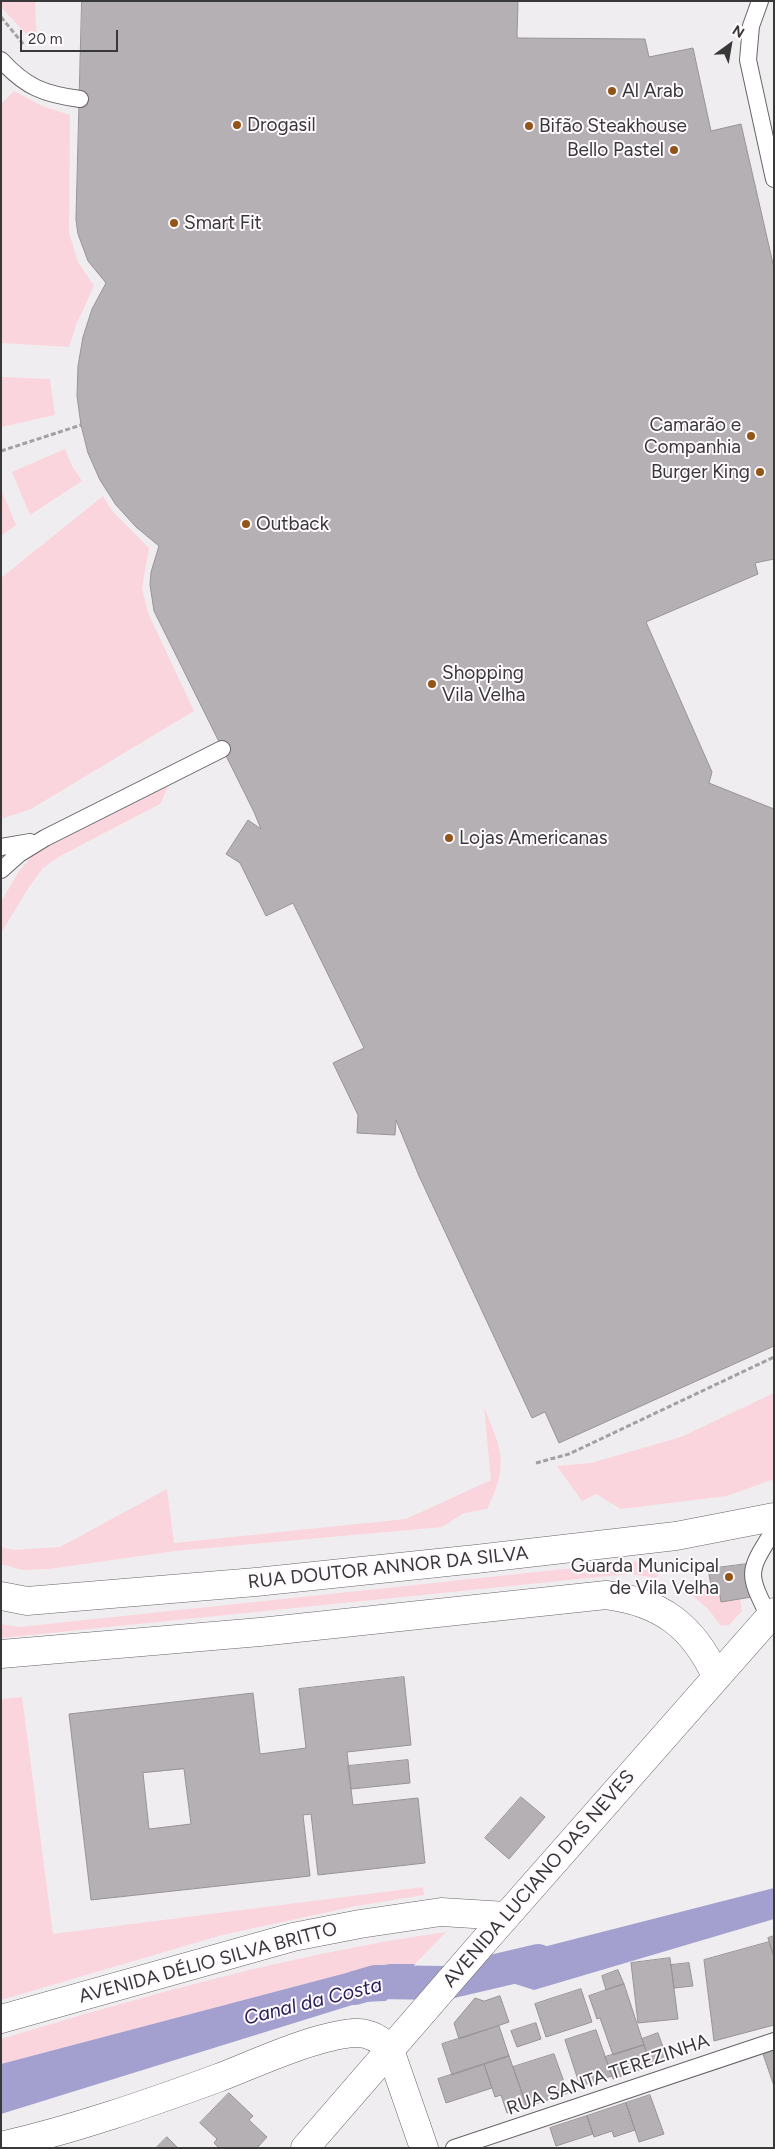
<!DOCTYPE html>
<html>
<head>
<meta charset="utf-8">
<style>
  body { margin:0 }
  #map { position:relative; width:775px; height:2149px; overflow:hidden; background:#f0edf0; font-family:Figtree,sans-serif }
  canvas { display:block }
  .frame { position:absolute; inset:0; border:2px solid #393839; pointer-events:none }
  .north { position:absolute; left:705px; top:20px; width:50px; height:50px; -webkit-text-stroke:4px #fefafe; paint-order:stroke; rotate:32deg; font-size:14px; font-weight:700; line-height:20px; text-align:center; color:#393839 }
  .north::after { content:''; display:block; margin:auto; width:18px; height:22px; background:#393839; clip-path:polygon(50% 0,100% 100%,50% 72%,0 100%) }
  .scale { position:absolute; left:20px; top:30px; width:98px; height:22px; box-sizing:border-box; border:2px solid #393839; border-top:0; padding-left:6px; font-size:15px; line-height:18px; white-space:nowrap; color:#393839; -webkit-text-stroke:4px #fefafe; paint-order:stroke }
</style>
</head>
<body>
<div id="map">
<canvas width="775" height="2149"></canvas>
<div class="frame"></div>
<div class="north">N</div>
<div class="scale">20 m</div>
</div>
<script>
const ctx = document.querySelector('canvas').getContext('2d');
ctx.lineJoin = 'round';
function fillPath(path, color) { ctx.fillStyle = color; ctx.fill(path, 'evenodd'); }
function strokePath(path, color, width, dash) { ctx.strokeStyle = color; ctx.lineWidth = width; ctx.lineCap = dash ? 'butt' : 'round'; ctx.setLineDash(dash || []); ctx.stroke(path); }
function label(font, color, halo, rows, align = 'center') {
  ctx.font = font + ' Figtree,sans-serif'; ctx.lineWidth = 4; ctx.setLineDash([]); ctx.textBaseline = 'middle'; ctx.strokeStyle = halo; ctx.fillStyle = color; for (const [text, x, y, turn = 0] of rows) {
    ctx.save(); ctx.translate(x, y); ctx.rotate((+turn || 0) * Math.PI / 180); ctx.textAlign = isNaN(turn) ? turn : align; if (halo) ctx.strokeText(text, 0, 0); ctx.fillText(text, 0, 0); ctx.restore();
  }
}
fillPath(new Path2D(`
  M1,1H35L37,46L1,7Z
  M14,91L42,106L70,115L69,233L78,262L94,286L76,325L69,347L1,343V104Z
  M2,377L50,379L55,415L2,427Z
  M65,449L72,466L82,481L30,515L12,472Z
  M1,489L16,525L1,536Z
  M103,496L112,511L149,548L142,588L148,613L194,711L31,809L1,819V578Z
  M169,785L160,804L62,855L43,868L29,887L1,933V902L19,871L34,854Z
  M774,1393V1479L727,1496L621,1509L596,1494L582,1501L557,1466L591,1463L681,1437Z
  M484,1407C502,1451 509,1465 487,1509L464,1513L442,1527L175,1551L49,1569L22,1570L1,1564V1547L14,1550L60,1547L167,1489L174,1543L406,1519L491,1480Z
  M650,1560L662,1571L656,1578L631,1574L608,1576L1,1638V1624L19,1627Z
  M704,1581L705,1589L719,1587L721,1602L740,1599L742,1611L729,1625L721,1626L708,1609L692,1595Z
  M22,1697L53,1934L423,1887L424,1895L356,1906L222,1935L1,2000V1699Z
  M446,1932L415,1964L365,1968L1,2064V2039C147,1995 296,1953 446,1932Z`), '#fbd5dd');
fillPath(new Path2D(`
  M774,1888V1919L534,1990L509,1982L479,1989L508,1956Z
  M390,1964H415L386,2001L362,2002L1,2114V2064L365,1968Z`), '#a3a0cf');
strokePath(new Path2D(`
  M355,1988L375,1982L444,1983L538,1961`), '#a3a0cf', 34);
const building = new Path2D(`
  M82,1H518L517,38L645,39L649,57L693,48L711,131L741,124L774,268V559L755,563L758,574L646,622L712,772L709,783L774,809V1346L559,1443L545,1412L532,1418L419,1176L396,1120L395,1135L357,1133L358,1115L333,1063L364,1048L293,903L266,916L240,863L226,854L248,820L261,829L254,812L154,611L150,585L151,572L159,546L136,527L116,505L100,480L88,453L81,425L77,396L78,366L83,337L92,309L106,283L88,261L78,234L76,220Z
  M747,1564L752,1597L721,1602L718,1584L711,1585L708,1569Z
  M404,1677L411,1745L347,1752L351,1789L353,1805L418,1798L425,1863L318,1875L311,1814L303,1815L310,1876L91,1900L69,1714L253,1693L260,1754L306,1748L299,1689ZM184,1769L191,1824L149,1829L143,1773Z
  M408,1760L410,1783L351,1789L348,1766Z
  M521,1797L545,1817L509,1859L485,1838Z
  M774,1936V1957L768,1938Z
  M769,1942L774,1957V2025L714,2041L704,1960Z
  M670,1958L678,2019L638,2023L631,1963Z
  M689,1963L693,1986L674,1988L671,1965Z
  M618,1970L624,1984L606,1990L602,1976Z
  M624,1984L644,2045L613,2055L600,2018L597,2019L589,1996Z
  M581,1989L592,2022L546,2037L535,2004Z
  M500,1996L509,2022L459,2039L454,2023L475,1998L484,2001Z
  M536,2023L541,2039L517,2047L511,2031Z
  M499,2026L509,2056L452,2075L442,2044Z
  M596,2030L612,2076L580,2086L565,2040Z
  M658,2033L668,2061L651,2066L642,2039Z
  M644,2045L651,2066L613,2079L605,2057Z
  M774,2047V2086L762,2051Z
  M554,2054L568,2093L527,2107L513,2067Z
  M509,2056L527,2107L507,2113L501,2095L495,2097L484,2064Z
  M484,2064L492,2088L446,2103L438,2079Z
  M229,2093L253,2116L249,2120L267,2137L257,2148H219L214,2143L217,2139L200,2123Z
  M650,2095L664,2134L639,2142L626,2103Z
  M626,2103L635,2130L614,2137L612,2131L594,2137L587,2116Z
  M587,2116L593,2134L556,2146L550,2128Z
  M167,2137L178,2148H156Z`);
fillPath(building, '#b5b0b3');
strokePath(building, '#989496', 1);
const lane = new Path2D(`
  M760,1L751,26L748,60L774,179
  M1,60C26,87 43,94 80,99
  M1,847L30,842
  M1,870L19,854L45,838L222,749
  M769,1617C747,1572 747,1573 774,1530
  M454,2148L774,2041`);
const street = new Path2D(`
  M1,2146C75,2129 147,2104 218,2078C257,2063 314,2036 354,2033C369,2032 381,2039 390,2050L424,2148`);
const secondary = new Path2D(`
  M1,1596L27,1601L256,1582L476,1559L676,1536L774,1517
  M1,1654L260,1632L606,1595C661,1602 693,1626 716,1676
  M1,2019L293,1937L360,1924L441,1912L506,1916`);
const primary = new Path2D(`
  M305,2148L480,1946L774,1612`);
strokePath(lane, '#676467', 18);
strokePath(street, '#676467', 29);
strokePath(secondary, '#676467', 29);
strokePath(primary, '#676467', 29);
strokePath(new Path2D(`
  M1,17L24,45
  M1,451L81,425
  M536,1463L569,1454L774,1357`), '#a2a0a2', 3, [5, 2.5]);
strokePath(lane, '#fff', 16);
strokePath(street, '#fff', 28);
strokePath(secondary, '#fff', 28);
strokePath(primary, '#fff', 28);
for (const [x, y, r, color] of [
  [612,91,5,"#925517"],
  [237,125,5,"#925517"],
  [529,126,5,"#925517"],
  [674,150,5,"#925517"],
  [174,223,5,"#925517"],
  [751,436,5,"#925517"],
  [760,472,5,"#925517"],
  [246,524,5,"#925517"],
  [432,684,5,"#925517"],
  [449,838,5,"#925517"],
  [729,1577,5,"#925517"]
]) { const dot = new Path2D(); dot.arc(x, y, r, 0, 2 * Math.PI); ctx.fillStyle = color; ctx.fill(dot); strokePath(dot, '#fefafe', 2); }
label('19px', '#393839', '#fefafe', [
  ["Al Arab",622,91],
  ["Drogasil",247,125],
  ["Bifão Steakhouse",539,126],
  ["Bello Pastel",664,150,"right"],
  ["Smart Fit",184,223],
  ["Camarão e",741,425,"right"],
  ["Companhia",741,447,"right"],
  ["Burger King",750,472,"right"],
  ["Outback",256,524],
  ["Shopping",442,673],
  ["Vila Velha",442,695],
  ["Lojas Americanas",459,838],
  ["Guarda Municipal",719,1566,"right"],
  ["de Vila Velha",719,1588,"right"]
], 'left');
label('19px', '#393839', '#fefafe', [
  ["RUA DOUTOR ANNOR DA SILVA",388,1568,-6],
  ["AVENIDA LUCIANO DAS NEVES",539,1879,-49],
  ["AVENIDA DÉLIO SILVA BRITTO",208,1963,-15],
  ["RUA SANTA TEREZINHA",608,2075,-19]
]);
label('italic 20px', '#2b2059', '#fefafe', [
  ["Canal da Costa",313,2002,-14]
]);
</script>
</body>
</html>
